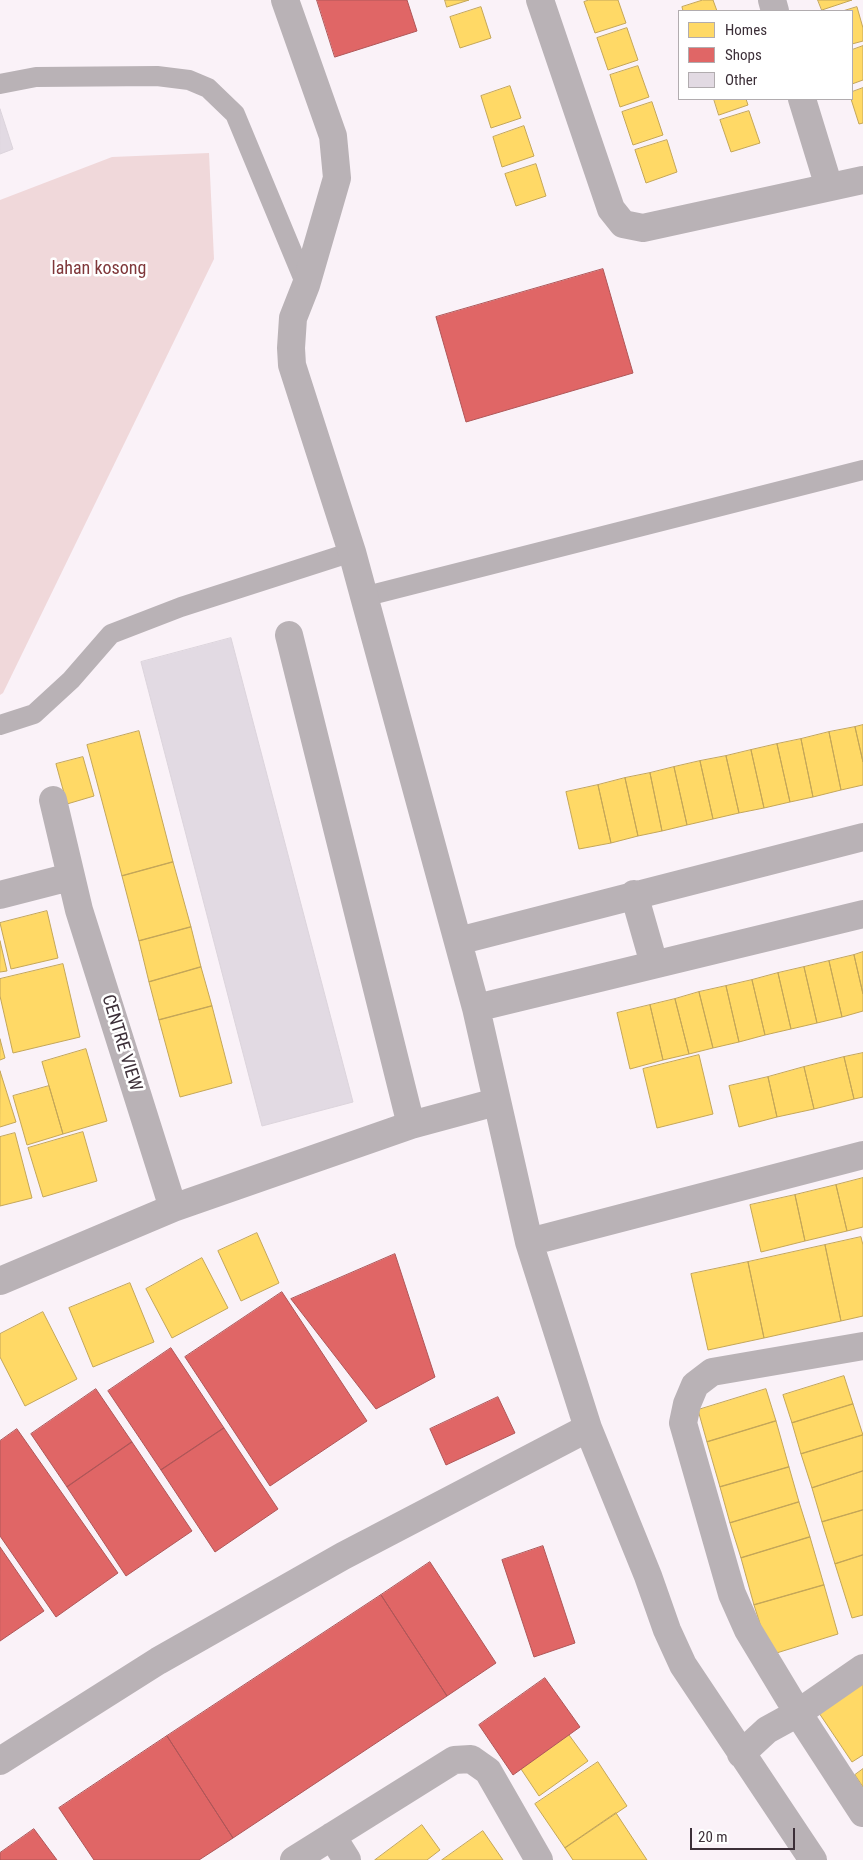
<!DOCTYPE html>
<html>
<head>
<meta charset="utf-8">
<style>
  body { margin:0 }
  #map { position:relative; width:863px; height:1860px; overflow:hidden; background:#faf2f8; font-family:"Roboto Condensed",sans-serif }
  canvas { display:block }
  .legend { position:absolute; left:678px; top:10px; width:175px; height:90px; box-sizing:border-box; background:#fff; border:1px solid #b1acaf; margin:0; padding:6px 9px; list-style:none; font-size:15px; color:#3c2f38 }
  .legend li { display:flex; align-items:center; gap:10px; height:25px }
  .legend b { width:25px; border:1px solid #b1acaf }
  .scale { position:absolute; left:690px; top:1828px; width:105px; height:22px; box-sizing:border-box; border:2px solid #3c2f38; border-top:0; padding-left:6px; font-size:15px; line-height:18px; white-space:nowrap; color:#3c2f38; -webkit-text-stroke:4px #fff; paint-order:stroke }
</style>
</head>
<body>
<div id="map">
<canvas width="863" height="1860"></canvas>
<ul class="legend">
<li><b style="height:14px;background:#ffd966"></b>Homes</li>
<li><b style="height:14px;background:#e06666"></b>Shops</li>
<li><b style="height:14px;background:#e2dae3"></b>Other</li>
</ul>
<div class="scale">20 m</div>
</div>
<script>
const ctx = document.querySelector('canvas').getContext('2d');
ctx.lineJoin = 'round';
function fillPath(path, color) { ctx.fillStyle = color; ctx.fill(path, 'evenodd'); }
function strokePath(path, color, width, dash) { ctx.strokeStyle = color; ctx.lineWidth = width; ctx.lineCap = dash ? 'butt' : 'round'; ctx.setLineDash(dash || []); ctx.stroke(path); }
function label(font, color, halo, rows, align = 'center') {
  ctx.font = font + ' "Roboto Condensed",sans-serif'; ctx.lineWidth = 5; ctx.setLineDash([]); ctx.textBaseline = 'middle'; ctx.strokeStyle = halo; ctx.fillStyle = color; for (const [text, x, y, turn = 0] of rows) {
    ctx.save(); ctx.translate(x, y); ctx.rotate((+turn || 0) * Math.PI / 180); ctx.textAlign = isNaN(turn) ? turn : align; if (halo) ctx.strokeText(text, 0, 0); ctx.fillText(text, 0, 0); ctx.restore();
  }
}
fillPath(new Path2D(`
  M209,153L214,259L3,693L0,695V200L112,157Z`), '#f0d8da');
const homes = new Path2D(`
  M445,0H469L447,7Z
  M589,0H618L626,23L595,33L584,2Z
  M703,0H713L717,11H683L682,7Z
  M818,0H852L822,10Z
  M481,7L491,38L460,48L450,17Z
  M857,7L863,28V41L852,44V11H843Z
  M627,28L638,60L608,70L597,38Z
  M863,46V80L852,84V50Z
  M638,66L649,97L620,107L610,75Z
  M510,86L521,118L491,128L481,96Z
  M863,88V123L859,124L851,99L852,92Z
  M714,99H746L748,105L719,115Z
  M652,102L663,135L633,145L622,112Z
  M749,111L760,143L731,152L720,120Z
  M524,126L534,156L502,167L493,137Z
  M667,140L677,172L646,183L635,150Z
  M536,164L546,196L516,206L505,174Z
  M863,725V762L855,727Z
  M855,727L863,762V785L841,790L829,732Z
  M139,731L173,862L122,876L87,745Z
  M829,732L841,790L813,797L801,739Z
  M801,739L813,797L790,802L777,744Z
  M777,744L790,802L764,808L751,750Z
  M751,750L764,808L739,813L726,756Z
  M726,756L739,813L713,819L700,761Z
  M83,757L94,796L67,804L56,764Z
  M700,761L713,819L687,825L674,767Z
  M674,767L687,825L662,831L650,773Z
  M650,773L662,831L638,836L625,778Z
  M625,778L638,836L611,843L598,785Z
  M598,785L611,843L579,849L566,792Z
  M173,862L191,927L139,941L122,876Z
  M47,911L58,958L11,969L0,923Z
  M191,927L201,967L149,982L139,941Z
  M0,941L7,971L0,972Z
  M863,952V994L854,955Z
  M854,955L863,994V1011L842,1017L829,961Z
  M829,961L842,1017L817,1023L804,967Z
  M63,964L80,1037L13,1053L0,996V979Z
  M201,967L212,1006L159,1020L149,982Z
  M804,967L817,1023L791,1029L778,973Z
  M778,973L791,1029L765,1035L752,980Z
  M752,980L765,1035L739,1042L726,986Z
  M726,986L739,1042L713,1048L699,992Z
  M699,992L713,1048L689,1054L675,999Z
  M675,999L689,1054L663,1060L650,1005Z
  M650,1005L663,1060L630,1069L617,1013Z
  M212,1006L232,1083L180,1097L159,1020Z
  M0,1039L5,1058L0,1060Z
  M86,1049L107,1121L63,1134L42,1062Z
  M863,1053V1097L854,1099L844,1057Z
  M699,1055L713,1114L657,1128L643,1069Z
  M844,1057L854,1099L814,1109L804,1067Z
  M804,1067L814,1109L777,1117L768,1077Z
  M0,1071L16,1122L0,1127Z
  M768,1077L777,1117L739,1127L729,1086Z
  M49,1086L63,1134L27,1145L13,1096Z
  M83,1132L97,1181L43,1197L28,1148Z
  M15,1133L32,1198L0,1206V1137Z
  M863,1178V1227L847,1231L836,1185Z
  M836,1185L847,1231L805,1241L795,1195Z
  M795,1195L805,1241L761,1252L750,1205Z
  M257,1233L279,1283L241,1301L218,1251Z
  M861,1237L863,1245V1316L841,1321L825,1245Z
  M825,1245L841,1321L764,1338L748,1262Z
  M202,1258L228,1308L172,1338L146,1289Z
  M748,1262L764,1338L708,1350L691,1274Z
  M130,1283L154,1342L93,1367L69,1308Z
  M43,1312L77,1379L25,1406L0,1357V1334Z
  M844,1376L853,1404L792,1423L783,1395Z
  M766,1389L776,1421L707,1442L698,1410Z
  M853,1404L863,1435L801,1454L792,1423Z
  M776,1421L789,1467L720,1487L707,1442Z
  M863,1435V1471L812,1488L801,1454Z
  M789,1467L799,1502L730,1523L720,1487Z
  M863,1471V1510L822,1522L812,1488Z
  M799,1502L810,1537L741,1558L730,1523Z
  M863,1510V1555L835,1564L822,1522Z
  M810,1537L824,1585L754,1605L741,1558Z
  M863,1555V1615L852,1618L835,1564Z
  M824,1585L838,1634L770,1655L754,1605Z
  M863,1673V1755L852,1762L815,1707Z
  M569,1735L588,1761L539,1796L521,1769Z
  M598,1762L627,1806L565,1848L535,1804Z
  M863,1769V1787L855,1775Z
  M616,1813L647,1860H573L565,1848Z
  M422,1825L440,1850L427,1860H375Z
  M483,1831L503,1860H442Z`);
fillPath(homes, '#ffd966');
strokePath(homes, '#c4a658', 1);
const shops = new Path2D(`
  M317,0H407L417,31L335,57Z
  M603,269L633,373L466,422L436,317Z
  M395,1254L435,1377L376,1409L291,1299Z
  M282,1292L367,1421L270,1486L185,1357Z
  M171,1348L224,1428L161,1470L108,1391Z
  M96,1389L132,1442L67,1487L31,1434Z
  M498,1397L515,1433L446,1465L430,1429Z
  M224,1428L278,1509L215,1552L161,1470Z
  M17,1429L118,1573L56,1617L0,1536V1441Z
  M132,1442L192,1531L126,1576L67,1487Z
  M543,1546L575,1643L534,1657L502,1560Z
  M0,1547L44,1611L0,1641Z
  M430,1562L496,1663L447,1696L381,1595Z
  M381,1595L447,1696L233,1838L167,1736Z
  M545,1678L580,1727L513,1775L479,1725Z
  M167,1736L233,1838L199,1860H94L59,1808Z
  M34,1829L57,1860H0V1853Z`);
fillPath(shops, '#e06666');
strokePath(shops, '#af5658', 1);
const building = new Path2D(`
  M0,109L13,149L0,154Z
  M231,638L353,1102L262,1126L141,662Z`);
fillPath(building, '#e2dae3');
strokePath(building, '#dcd4dc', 1);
strokePath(new Path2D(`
  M0,84L36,77L157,76L189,80L208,88L235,114L306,285
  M363,597L863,470
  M0,725L34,714L71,680L111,634L181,607L352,552`), '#b9b2b6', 20);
strokePath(new Path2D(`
  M285,0L333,136L337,178L306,285L293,318L291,348L292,365L352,552L476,1008L529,1242L588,1428L648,1576L667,1630L683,1665L813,1860
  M540,0L611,209L623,224L643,228L863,180
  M772,0L775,11
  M802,99L829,187
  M289,635L411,1125
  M53,800L79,910L173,1208
  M634,894L654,964
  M0,895L70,877
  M458,941L863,837
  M476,1008L863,914
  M529,1242L863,1155
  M0,1281L173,1208L411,1125L496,1102
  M863,1346L712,1372L695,1385L687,1404L683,1423L732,1594L748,1630L798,1713L863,1813
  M741,1754L767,1730L798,1713L863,1668
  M0,1761L158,1661L343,1556L588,1428
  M332,1836L347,1860
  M294,1860L454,1760L471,1759L488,1771L539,1860`), '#b9b2b6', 28);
label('18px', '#7f373a', '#fff', [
  ["lahan kosong",99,269]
]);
label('18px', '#3c2f38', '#fff', [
  ["CENTRE VIEW",121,1043,73]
]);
</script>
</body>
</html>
